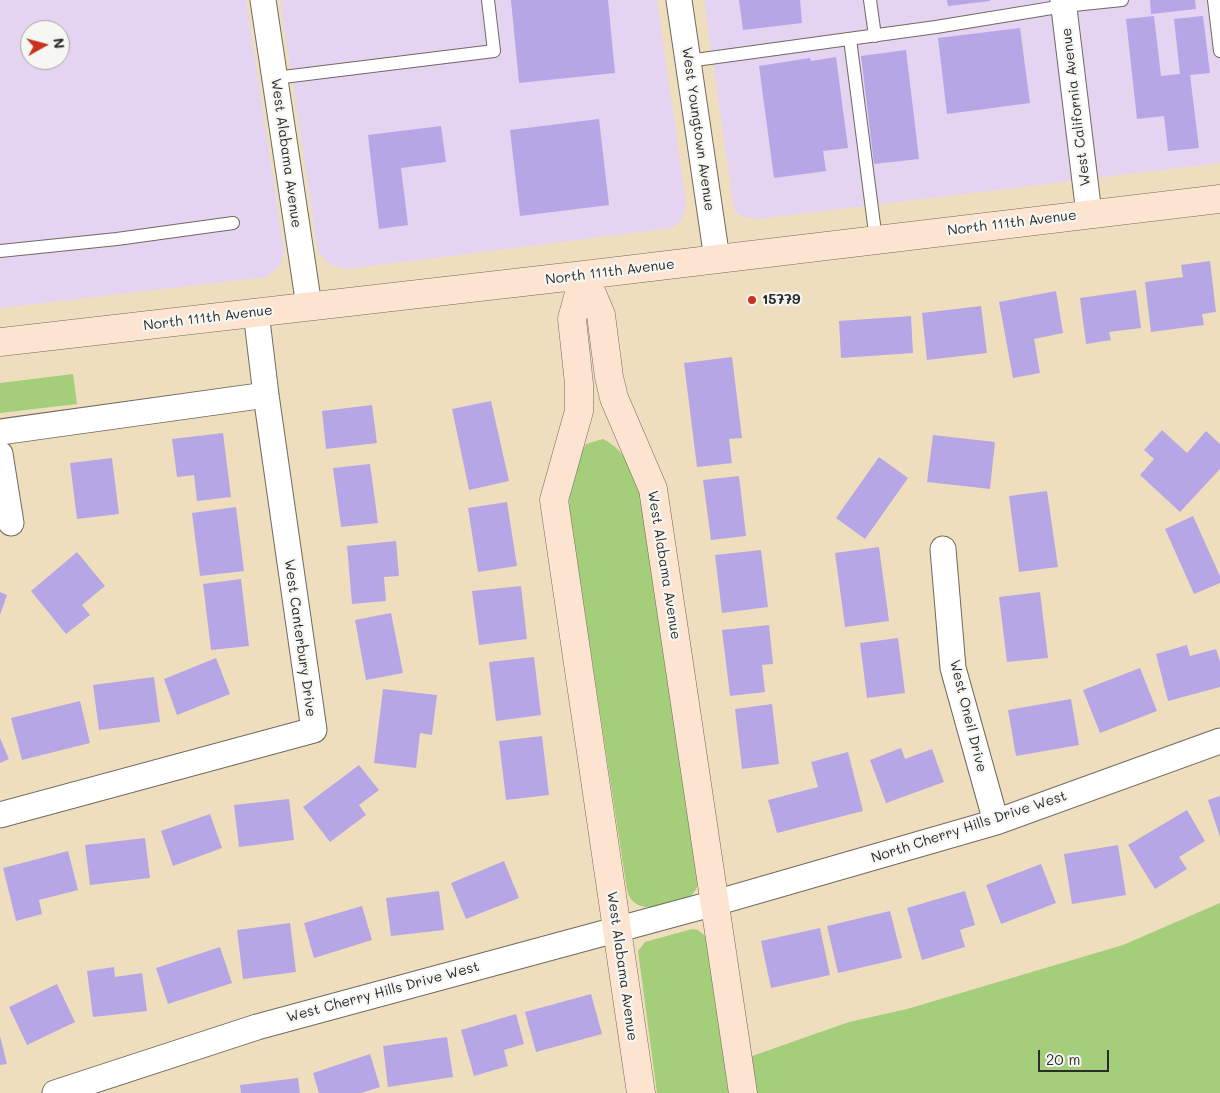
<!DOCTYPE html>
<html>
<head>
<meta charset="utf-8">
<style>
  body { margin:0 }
  #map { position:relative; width:1220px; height:1093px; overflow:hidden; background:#efdebe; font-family:Mali,sans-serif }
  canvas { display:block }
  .north { position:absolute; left:20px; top:20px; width:50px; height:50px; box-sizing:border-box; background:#f6f6f2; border:1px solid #a5a5a2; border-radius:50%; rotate:83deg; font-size:14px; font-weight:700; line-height:20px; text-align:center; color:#2b2b2b }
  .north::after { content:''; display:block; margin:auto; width:18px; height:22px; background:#c8321e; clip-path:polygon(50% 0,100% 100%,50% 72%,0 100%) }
  .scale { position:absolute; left:1038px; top:1050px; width:71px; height:22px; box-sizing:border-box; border:2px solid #2b2b2b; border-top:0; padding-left:6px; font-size:15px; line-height:18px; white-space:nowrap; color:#2b2b2b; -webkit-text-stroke:4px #f6f6f2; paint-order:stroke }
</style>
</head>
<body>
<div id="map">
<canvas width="1220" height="1093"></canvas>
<div class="north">N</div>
<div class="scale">20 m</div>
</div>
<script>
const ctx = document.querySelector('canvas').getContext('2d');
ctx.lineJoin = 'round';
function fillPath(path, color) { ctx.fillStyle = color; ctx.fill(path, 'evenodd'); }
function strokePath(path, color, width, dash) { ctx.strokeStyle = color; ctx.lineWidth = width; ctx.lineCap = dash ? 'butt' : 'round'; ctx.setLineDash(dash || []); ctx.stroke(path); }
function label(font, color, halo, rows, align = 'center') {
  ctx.font = font + ' Mali,sans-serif'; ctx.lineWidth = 4.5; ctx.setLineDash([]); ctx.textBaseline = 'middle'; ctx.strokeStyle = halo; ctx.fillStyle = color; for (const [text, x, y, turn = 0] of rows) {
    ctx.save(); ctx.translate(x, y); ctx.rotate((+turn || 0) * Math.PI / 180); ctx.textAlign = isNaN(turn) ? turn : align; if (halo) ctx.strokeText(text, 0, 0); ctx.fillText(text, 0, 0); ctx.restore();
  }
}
fillPath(new Path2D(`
  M0,0H246L284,251L280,266L266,277L0,308ZM30,30H60V60H30Z
  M280,0H657L686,203L682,220L672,228L347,269L328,264L318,251Z
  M704,0H1220V163L758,219L743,217L734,210Z`), '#e4d3f1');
fillPath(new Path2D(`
  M73,374L77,404L0,413V383Z
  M603,439C626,451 631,468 641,491L699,883L695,891L691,896C671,903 635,920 627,890L569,510L570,487L583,449L586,444Z
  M1220,903V1093H743L738,1061L849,1022L907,1009L1123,945Z
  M692,929L698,930L709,939L733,1093H657L638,951L645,942Z`), '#a4ce7a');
fillPath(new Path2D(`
  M511,0H608L615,73L519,83Z
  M739,0H800L802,23L743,30Z
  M947,0H990V1L948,6Z
  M1150,0H1195L1196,9L1151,14Z
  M1154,16L1161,76L1180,74L1174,19L1203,16L1210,73L1190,75L1199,148L1168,151L1164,116L1137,119L1126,19Z
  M1020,28L1030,103L947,114L938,38Z
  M906,50L919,159L874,164L861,56Z
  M836,57L848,148L823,151L826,171L774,178L759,66L810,58L811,61Z
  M599,119L609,205L520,216L510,130Z
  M441,126L446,162L401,168L408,225L379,229L368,135Z
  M1210,261L1216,312L1202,314L1204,325L1151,332L1145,282L1183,277L1181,265Z
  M1136,290L1141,328L1109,332L1111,340L1086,344L1080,298Z
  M1056,291L1063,333L1034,339L1040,373L1013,378L999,302Z
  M981,306L987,353L927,360L922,313Z
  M911,316L913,353L841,358L839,321Z
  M732,357L742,438L729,439L732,463L697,467L684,363Z
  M491,401L509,481L469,490L452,409Z
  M372,405L377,443L326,449L322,411Z
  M1162,430L1187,453L1206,431L1220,444V469L1180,512L1140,475L1154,459L1144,450Z
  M223,433L231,497L197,501L194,475L177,477L172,439Z
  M933,435L995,442L990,489L927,482Z
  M879,457L908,478L865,539L836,518Z
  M112,458L119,514L77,519L70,463Z
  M370,464L378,523L341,527L333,468Z
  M739,476L746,536L711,540L703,480Z
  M1047,491L1058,567L1019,572L1009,496Z
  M507,502L517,566L478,572L468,508Z
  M236,507L244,571L200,576L192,513Z
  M1193,516L1220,576V583L1194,594L1165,529Z
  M396,541L399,576L384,577L386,601L352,604L347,546Z
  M879,547L889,621L845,627L835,553Z
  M761,550L768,607L722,613L715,555Z
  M77,552L105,586L82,605L90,615L66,634L31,591Z
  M241,579L249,646L211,650L203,584Z
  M521,586L527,639L479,645L472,591Z
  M0,592L7,595L0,615Z
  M1040,592L1048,658L1007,662L999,597Z
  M391,613L403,673L366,680L355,620Z
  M769,625L773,664L762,665L765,692L730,696L722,630Z
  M898,638L905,693L867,698L860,643Z
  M1187,645L1190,656L1216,649L1220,662V687L1168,701L1156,654Z
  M534,657L541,715L496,721L489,662Z
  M216,658L230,694L177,715L164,679Z
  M1140,668L1157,711L1100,733L1083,690Z
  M154,677L160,722L99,730L93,685Z
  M383,689L437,695L432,735L420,733L416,768L374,763Z
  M1071,699L1079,745L1016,756L1008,710Z
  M80,701L90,743L22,760L11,718Z
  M772,704L779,764L742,769L735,709Z
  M542,736L549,795L506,800L499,741Z
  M0,738L9,759L0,763Z
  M901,748L905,759L932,749L944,782L886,803L870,760Z
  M848,752L863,811L777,833L768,800L818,787L811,762Z
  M359,765L379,790L359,805L366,815L330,842L303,807Z
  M1220,796V837L1208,800Z
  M289,799L294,840L239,847L234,805Z
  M1187,810L1205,841L1179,857L1187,869L1155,889L1128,845Z
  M210,814L222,848L173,866L161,831Z
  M145,838L150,878L90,885L85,845Z
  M1118,845L1126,895L1072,904L1064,854Z
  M68,851L78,890L39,900L42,914L16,921L3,868Z
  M504,861L519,898L466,919L451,883Z
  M1041,864L1056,903L1001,924L986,885Z
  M439,891L444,930L391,936L386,898Z
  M965,891L975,925L960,930L965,947L922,960L907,908Z
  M362,906L372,940L314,958L304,923Z
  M890,911L902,958L838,973L827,926Z
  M290,923L296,972L243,979L237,930Z
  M820,928L830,975L771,988L761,941Z
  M220,947L232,983L168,1004L156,968Z
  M114,967L115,977L142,973L147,1011L93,1017L87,971Z
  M57,984L75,1022L27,1045L9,1007Z
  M591,994L602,1034L536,1052L525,1012Z
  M516,1014L524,1044L504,1050L508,1066L474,1076L461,1030Z
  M0,1036L7,1064L0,1065Z
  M447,1037L453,1077L388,1087L383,1046Z
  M370,1054L380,1087L361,1093H319L313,1073Z
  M298,1078L300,1093H241L240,1085Z`), '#b7a6e5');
const lane = new Path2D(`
  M870,0L875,36
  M1214,0L1220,51
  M850,39L876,240
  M688,61L936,27L1064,6L1122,0
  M275,78L494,51L488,0
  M0,251L117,239L233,223`);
const street = new Path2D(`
  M263,0L309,306
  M679,0L717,259
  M1063,0L1089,214
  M0,432L266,395
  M0,454L11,523
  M943,549L953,668L996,822
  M0,815L314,730L266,395L256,312
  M55,1093L257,1027L715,903L996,822L1220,741`);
const secondary = new Path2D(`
  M584,275L601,315L609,377L614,398L653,489L743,1093
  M584,275L572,319L579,384V411L554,500L641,1093
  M0,342L584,275L1220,199`);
strokePath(lane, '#706a5e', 14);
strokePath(street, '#706a5e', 27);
strokePath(secondary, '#706a5e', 29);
strokePath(lane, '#fff', 12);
strokePath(street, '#fff', 25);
strokePath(secondary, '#fde4d1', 28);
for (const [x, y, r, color] of [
  [752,300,5,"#c8321e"]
]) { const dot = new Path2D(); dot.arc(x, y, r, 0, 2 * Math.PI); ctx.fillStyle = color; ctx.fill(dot); strokePath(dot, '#f6f6f2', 2); }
label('14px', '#2b2b2b', '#f6f6f2', [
  ["West California Avenue",1076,107,-97],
  ["West Youngtown Avenue",698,129,82],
  ["West Alabama Avenue",286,153,82],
  ["North 111th Avenue",1012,223,-7],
  ["North 111th Avenue",610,272,-7],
  ["North 111th Avenue",208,318,-7],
  ["West Alabama Avenue",664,565,81],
  ["West Canterbury Drive",300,638,82],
  ["West Oneil Drive",968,716,76],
  ["North Cherry Hills Drive West",969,827,-18],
  ["West Alabama Avenue",622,966,82],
  ["West Cherry Hills Drive West",383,992,-15]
]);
label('bold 14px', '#2b2b2b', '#f6f6f2', [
  ["15779",762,300]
], 'left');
</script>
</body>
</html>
